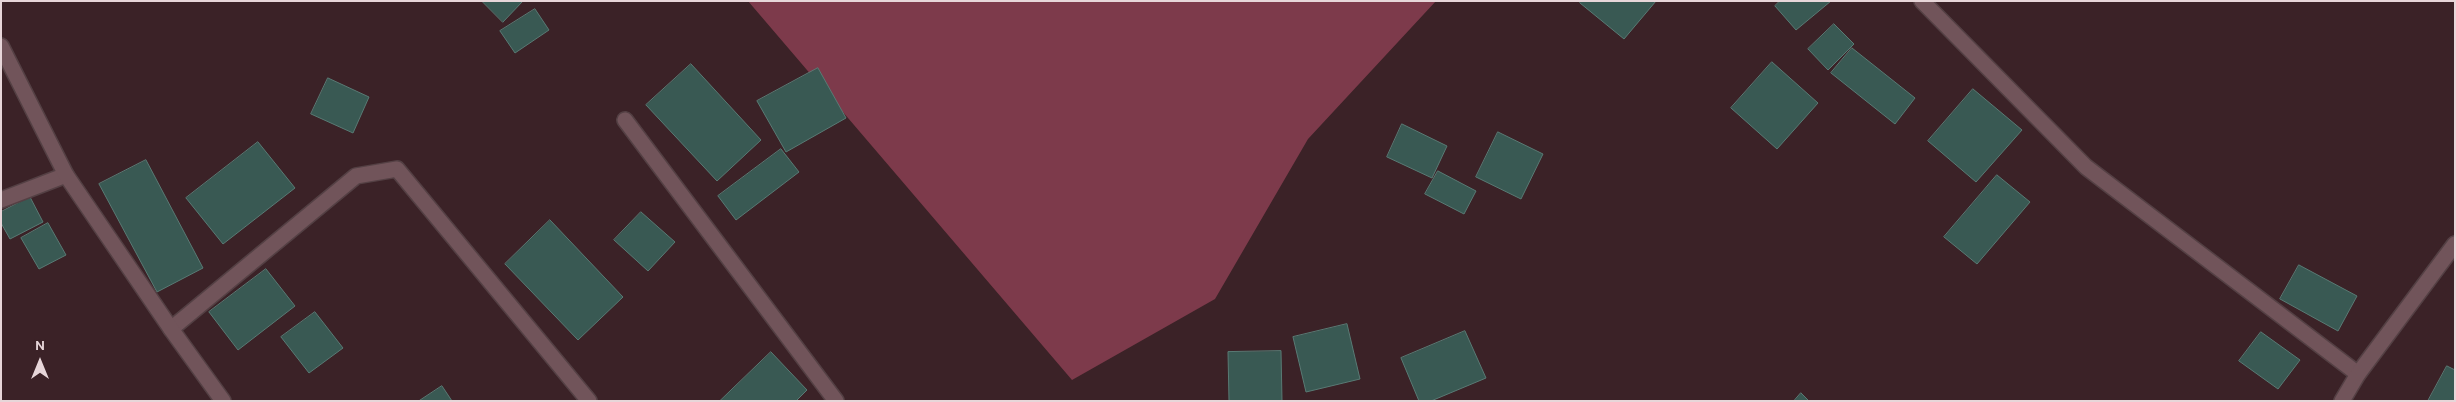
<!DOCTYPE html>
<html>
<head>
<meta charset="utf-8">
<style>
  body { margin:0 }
  #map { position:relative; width:2456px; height:402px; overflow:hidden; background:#3b2227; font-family:Overpass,sans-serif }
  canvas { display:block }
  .frame { position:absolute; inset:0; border:2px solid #e7d6d9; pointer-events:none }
  .north { position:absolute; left:15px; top:337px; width:50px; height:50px; -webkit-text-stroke:4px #3b2227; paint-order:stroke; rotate:0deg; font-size:14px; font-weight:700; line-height:20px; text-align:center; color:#e7d6d9 }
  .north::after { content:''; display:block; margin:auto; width:18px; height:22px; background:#e7d6d9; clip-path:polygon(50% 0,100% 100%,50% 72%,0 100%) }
</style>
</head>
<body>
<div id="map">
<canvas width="2456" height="402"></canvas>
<div class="frame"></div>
<div class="north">N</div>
</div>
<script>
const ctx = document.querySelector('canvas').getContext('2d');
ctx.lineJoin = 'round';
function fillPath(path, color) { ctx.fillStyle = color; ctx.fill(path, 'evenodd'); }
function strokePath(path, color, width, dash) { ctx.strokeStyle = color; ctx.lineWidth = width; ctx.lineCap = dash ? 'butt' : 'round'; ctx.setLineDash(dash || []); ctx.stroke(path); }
fillPath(new Path2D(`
  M748,1H1436L1308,139L1215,299L1072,380Z`), '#7d3a4b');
const building = new Path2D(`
  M482,1H523L503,22Z
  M1581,1H1656L1624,39L1580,3Z
  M1780,1H1831L1796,30L1775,6Z
  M535,9L549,30L515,53L500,31Z
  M1834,24L1854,44L1828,70L1808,49Z
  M1852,48L1915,98L1895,124L1831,73Z
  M1772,62L1818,103L1777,149L1731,108Z
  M691,64L761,140L717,181L646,105Z
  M818,68L846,118L786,152L757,101Z
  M328,78L369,97L353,133L311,114Z
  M1973,89L2022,130L1976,182L1928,141Z
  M1402,124L1447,146L1432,178L1387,157Z
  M1498,132L1543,154L1521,199L1476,177Z
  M258,142L295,188L223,244L186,198Z
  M781,149L799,172L736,220L718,196Z
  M146,160L203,268L157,292L99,184Z
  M1438,171L1476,191L1464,214L1425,194Z
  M1997,175L2030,202L1977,264L1944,237Z
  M30,197L43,222L10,239L1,223V212Z
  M641,212L675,242L648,271L614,240Z
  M550,220L623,297L578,340L505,264Z
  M48,223L66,255L39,269L21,238Z
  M2299,265L2357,296L2338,331L2280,299Z
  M266,269L295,306L238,350L209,312Z
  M315,312L343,348L309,373L281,337Z
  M1347,324L1360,379L1306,392L1293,337Z
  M1465,331L1486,378L1431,401H1419L1401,358Z
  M2261,332L2300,360L2278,389L2239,361Z
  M1281,351L1282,401H1229L1228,352Z
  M771,352L807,390L796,401H720Z
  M2447,366L2455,370V401H2428Z
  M442,386L452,401H419Z
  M1801,393L1809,401H1794Z`);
fillPath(building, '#395953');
strokePath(building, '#597a74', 1);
const street = new Path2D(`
  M1922,1L2086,167L2358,374
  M625,120L836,401
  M1,200L66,175
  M171,329L356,176L397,169L589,401`);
const secondary = new Path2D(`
  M1,46L66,175L171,329L223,401
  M2342,401L2358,374L2455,244`);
strokePath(street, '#544044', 18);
strokePath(secondary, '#544044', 18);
strokePath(street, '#71545a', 15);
strokePath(secondary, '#71545a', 15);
</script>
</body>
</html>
